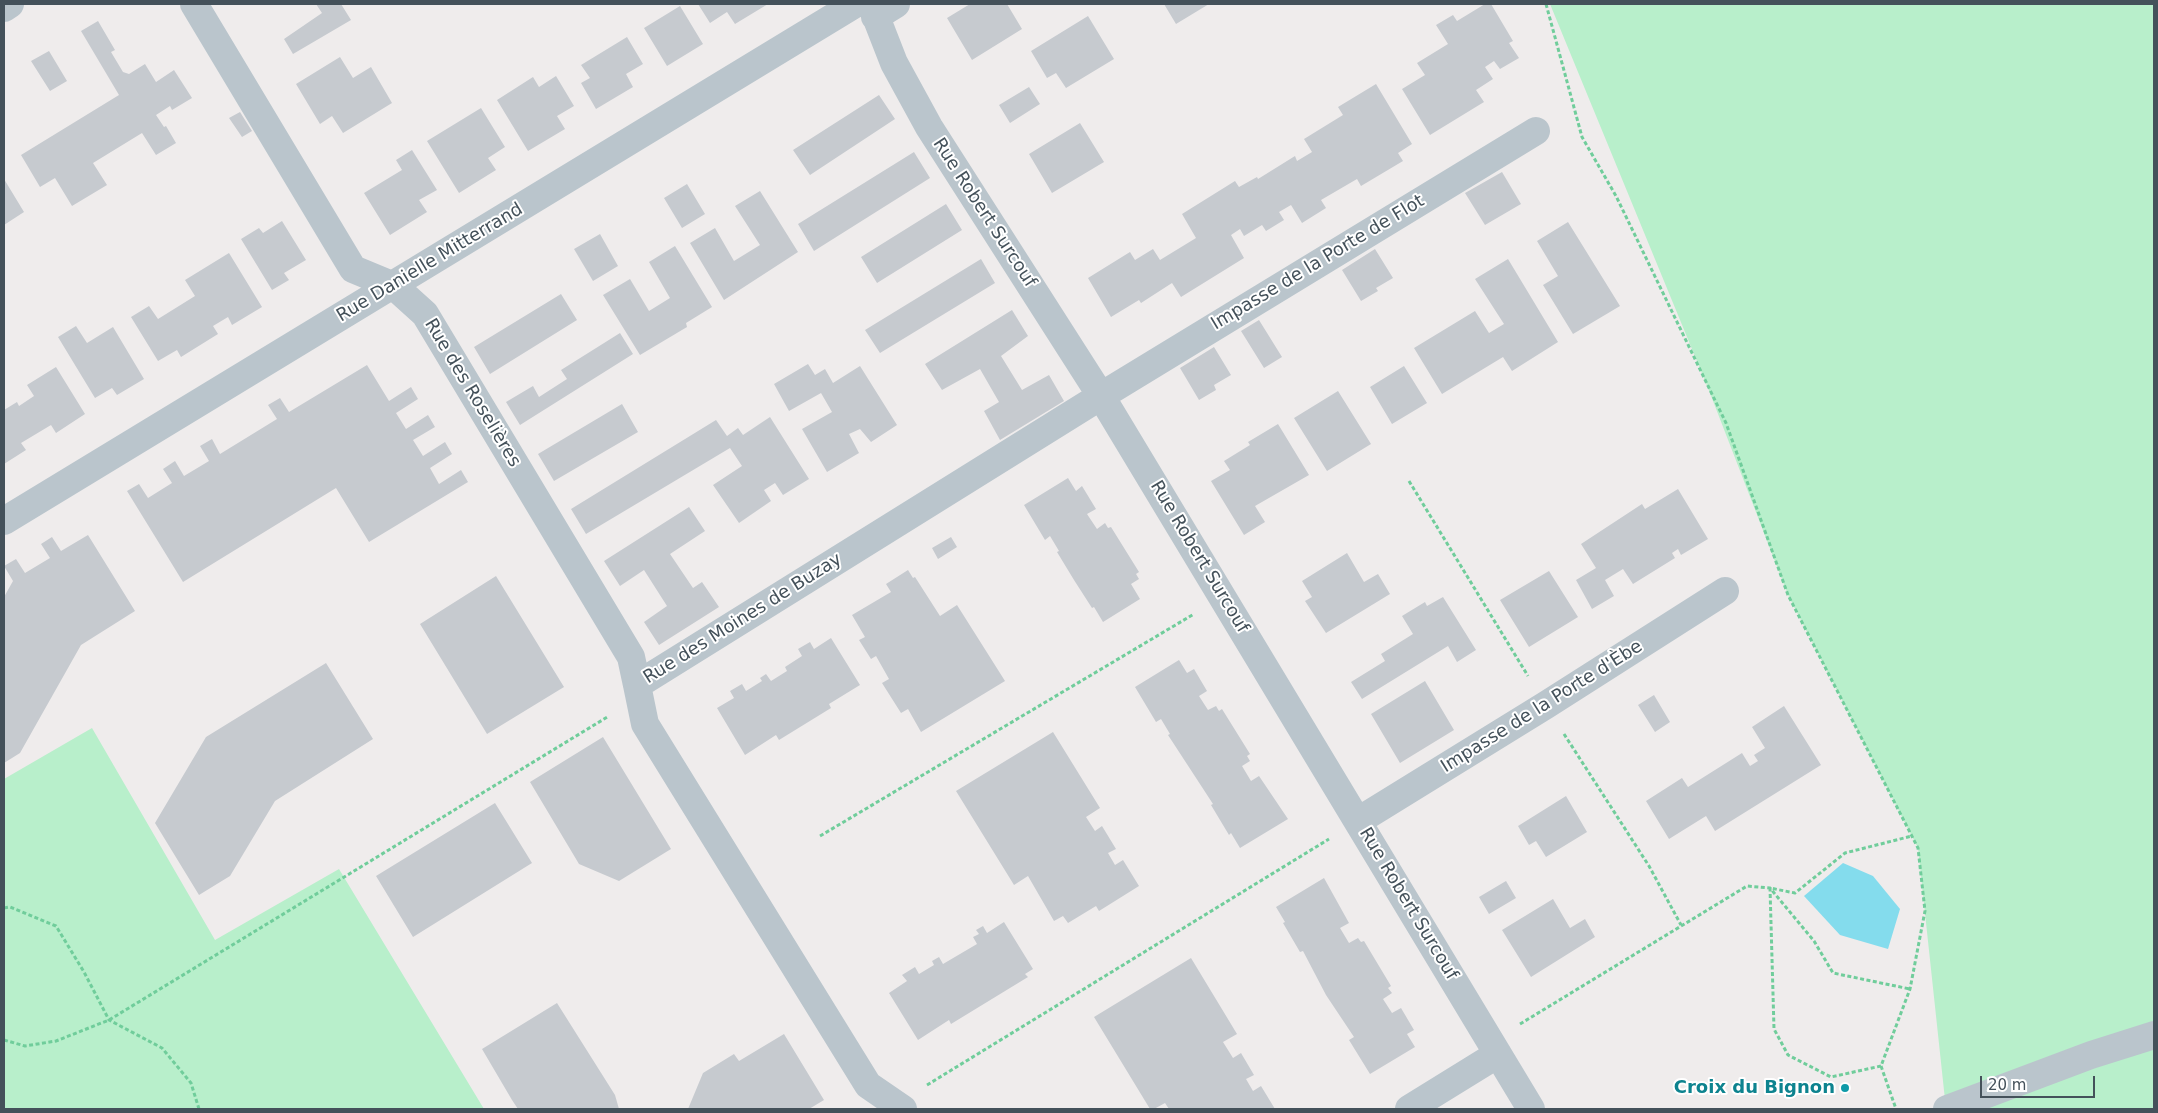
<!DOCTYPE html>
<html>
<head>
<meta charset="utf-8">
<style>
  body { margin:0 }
  #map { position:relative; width:2158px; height:1113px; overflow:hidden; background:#efecec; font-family:"DejaVu Sans",sans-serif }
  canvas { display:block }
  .frame { position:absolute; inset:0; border:5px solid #44515a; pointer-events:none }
  .scale { position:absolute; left:1980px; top:1076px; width:115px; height:22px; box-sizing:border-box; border:2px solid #44515a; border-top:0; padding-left:6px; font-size:15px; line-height:18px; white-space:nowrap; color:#44515a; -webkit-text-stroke:4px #fff; paint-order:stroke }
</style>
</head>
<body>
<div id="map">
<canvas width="2158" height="1113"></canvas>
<div class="frame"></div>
<div class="scale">20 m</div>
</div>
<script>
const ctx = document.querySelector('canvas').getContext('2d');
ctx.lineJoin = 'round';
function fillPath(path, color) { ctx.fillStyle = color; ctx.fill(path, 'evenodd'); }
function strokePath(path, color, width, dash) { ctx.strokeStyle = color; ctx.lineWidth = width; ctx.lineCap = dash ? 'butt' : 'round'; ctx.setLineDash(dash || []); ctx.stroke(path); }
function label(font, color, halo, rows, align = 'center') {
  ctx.font = font + ' "DejaVu Sans",sans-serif'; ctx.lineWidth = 4; ctx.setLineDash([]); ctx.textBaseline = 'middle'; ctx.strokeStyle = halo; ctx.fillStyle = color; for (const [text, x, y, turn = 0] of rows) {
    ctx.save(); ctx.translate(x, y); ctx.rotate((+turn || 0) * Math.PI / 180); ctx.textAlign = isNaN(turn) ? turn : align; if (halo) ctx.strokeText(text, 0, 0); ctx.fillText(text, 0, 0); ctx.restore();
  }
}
fillPath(new Path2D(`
  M1550,4H2154V1109H1946L1918,848L1788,595L1708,388Z
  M92,728L215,940L339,869L484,1109H4V779Z`), '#b8efcb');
fillPath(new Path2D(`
  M1843,863L1873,876L1900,909L1888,949L1840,935L1804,896Z`), '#84dced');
fillPath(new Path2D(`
  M316,4H341L351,20L293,54L284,39L322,13Z
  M698,4H768L735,24L727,12L710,23Z
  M970,4H1007L1022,29L972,60L947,18Z
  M1164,4H1209L1176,24Z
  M1485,4H1491L1513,41L1509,43L1519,58L1500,69L1494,61L1485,67L1493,79L1476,90L1484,102L1430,135L1402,89L1425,75L1417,63L1448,44L1436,25L1453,15L1457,21Z
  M680,6L703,44L667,66L644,28Z
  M1088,16L1114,59L1066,88L1056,73L1047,78L1031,51Z
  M98,21L115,50L111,52L123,72L129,74L145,64L156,82L174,70L192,98L172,110L170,106L156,115L164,127L166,126L176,143L156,155L142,133L93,163L107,185L72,206L55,178L40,187L21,155L119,95L81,31Z
  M627,37L643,64L626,74L633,87L596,109L581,83L590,78L581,65Z
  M49,51L67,81L50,91L31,61Z
  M340,57L353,78L371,67L392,103L343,133L332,116L320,124L296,84Z
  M556,76L574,106L557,116L565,129L528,151L497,100L533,77L539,87Z
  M1376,84L1412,144L1398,153L1403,161L1361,186L1357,179L1321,200L1326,208L1302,223L1291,205L1279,212L1284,220L1266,231L1262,225L1244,236L1240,229L1231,235L1244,258L1181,297L1172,283L1141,303L1139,300L1111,317L1088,278L1130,252L1135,260L1153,249L1160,260L1196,238L1182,214L1235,181L1239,187L1257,177L1258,179L1295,156L1297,161L1312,152L1304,139L1343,115L1338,107Z
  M1029,87L1040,104L1010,123L999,105Z
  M879,95L895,119L810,175L793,150Z
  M481,108L505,147L488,158L496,170L459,193L427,141Z
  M240,112L252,131L242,137L229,118Z
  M1080,123L1104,162L1052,193L1029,154Z
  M412,150L437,190L419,200L427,212L390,235L364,193L402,170L396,160Z
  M914,152L930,178L814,251L798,224Z
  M1502,172L1521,204L1485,225L1465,193Z
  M4,179L24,212L4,225Z
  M687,184L705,214L682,228L664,198Z
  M760,191L798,252L724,300L690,243L715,228L734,261L760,245L735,206Z
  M946,204L962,230L877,283L861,257Z
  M282,221L306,260L284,273L289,280L272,290L241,239L259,228L263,233Z
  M1568,222L1620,306L1573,334L1543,285L1558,276L1537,241Z
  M600,234L618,266L593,281L574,249Z
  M675,246L712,307L686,323L687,327L640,355L603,295L630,279L649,311L670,298L649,262Z
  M1375,249L1393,278L1376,288L1378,291L1361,301L1342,270Z
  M229,253L262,307L232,325L228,317L213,326L218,334L181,357L177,350L158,361L131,317L149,306L158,319L195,296L185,280Z
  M981,259L995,283L880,353L865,330Z
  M1508,259L1558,342L1512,371L1503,357L1442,394L1414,348L1475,311L1489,333L1504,324L1475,279Z
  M561,294L577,320L490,374L474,347Z
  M1012,310L1028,336L1001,356L1022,390L1049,375L1064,401L1000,440L984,411L999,402L980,369L942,390L925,364Z
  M1259,320L1282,357L1264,368L1241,331Z
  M76,326L87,343L113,327L144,379L117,395L112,388L95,398L58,337Z
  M620,333L633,354L520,425L506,402L533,386L539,397L567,379L561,370Z
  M1214,347L1231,375L1214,385L1216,390L1199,400L1180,368Z
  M808,364L815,375L825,369L833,383L860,366L897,425L871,442L860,429L849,434L859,453L827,472L802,429L832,412L821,393L789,411L774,384Z
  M367,365L389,401L411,387L418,399L396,413L406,429L428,415L435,427L413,440L423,456L445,442L452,454L430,468L439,484L461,470L468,482L369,542L336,488L183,582L127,491L139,484L148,498L172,483L163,469L175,461L184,476L209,461L200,446L212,439L220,454L277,419L268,405L280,398L289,412Z
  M1404,366L1427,403L1392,424L1370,387Z
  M56,367L85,414L56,433L51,425L21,443L26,450L4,464V410L17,402L19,406L34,396L27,385Z
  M1338,391L1371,444L1327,471L1294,418Z
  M622,404L638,432L554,481L538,454Z
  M770,417L809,479L783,495L775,483L764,490L771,501L739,523L713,485L742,466L730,448L586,534L571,509L716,420L727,436L738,428L743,435Z
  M1278,424L1309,475L1255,506L1265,522L1244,535L1211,481L1230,470L1224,461L1250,445L1248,442Z
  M1068,478L1076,491L1082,486L1096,509L1087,514L1097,529L1105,523L1108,528L1111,527L1139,572L1136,574L1139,579L1131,584L1140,599L1103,622L1094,607L1092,608L1074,580L1057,552L1059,551L1050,536L1045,540L1024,505Z
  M1678,489L1708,539L1681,555L1678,549L1672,553L1675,558L1633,584L1623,569L1605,580L1614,596L1592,609L1576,580L1596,568L1581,544L1642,504L1645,509Z
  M689,507L705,531L670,554L693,588L702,582L719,607L659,645L644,622L667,606L644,570L620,586L604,561Z
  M88,535L135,611L81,645L20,753L4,763V597L13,581L4,566L16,559L25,573L50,558L41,544L52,537L61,551Z
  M951,537L957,547L938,559L932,548Z
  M1347,553L1364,582L1378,574L1390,594L1326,633L1305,601L1312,597L1302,581Z
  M908,570L913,578L915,577L940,616L957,605L1005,681L921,732L908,709L901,713L882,683L889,679L876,656L871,659L859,640L865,637L852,615L891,592L886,584Z
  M1549,571L1578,617L1529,647L1500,600Z
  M496,576L564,687L487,734L420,624Z
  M1443,597L1476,650L1457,662L1448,646L1362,699L1351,682L1385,661L1381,654L1413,634L1402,616L1425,602L1427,606Z
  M831,638L860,685L829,704L831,708L779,740L776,735L745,755L717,708L734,698L730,691L742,684L746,691L762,681L760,678L766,674L771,681L787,671L785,667L802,656L798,649L810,642L814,649Z
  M1179,660L1187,673L1194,669L1207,691L1199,696L1208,710L1216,706L1219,711L1222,709L1250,754L1247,756L1250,761L1242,766L1251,781L1259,776L1288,819L1240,848L1231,833L1229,835L1211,805L1213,804L1168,735L1170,734L1161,719L1156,722L1135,687Z
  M326,663L373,739L275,801L230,876L199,895L155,823L206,737Z
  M1425,681L1454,730L1400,763L1371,714Z
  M1654,695L1670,722L1655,732L1638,705Z
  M1784,706L1821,765L1715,831L1706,816L1669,839L1646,801L1682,778L1688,787L1742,753L1750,766L1758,761L1754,755L1765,748L1752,727Z
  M1053,732L1100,808L1086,817L1095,831L1102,826L1116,849L1108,853L1115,865L1123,860L1139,886L1099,911L1096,906L1068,923L1063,916L1054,921L1028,876L1014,885L956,791Z
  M603,737L671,849L619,881L579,864L530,782Z
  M1566,796L1587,832L1546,857L1536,841L1529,845L1518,826Z
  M495,803L532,863L413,937L376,876Z
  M1324,878L1349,923L1340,928L1349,943L1358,938L1361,942L1364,941L1391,986L1388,988L1392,993L1383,999L1392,1013L1401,1008L1414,1030L1407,1034L1415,1047L1370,1074L1349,1040L1354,1037L1326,995L1303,951L1300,952L1283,923L1285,922L1276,907Z
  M1506,881L1516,898L1489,914L1479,897Z
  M1553,899L1570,928L1585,919L1595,937L1531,977L1502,930Z
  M1004,922L1033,969L1025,974L1028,977L951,1024L949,1020L918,1040L889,993L907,981L902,975L915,967L919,974L934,965L932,961L939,957L943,964L977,944L973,937L979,934L976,930L983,926L987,933Z
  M1191,958L1237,1034L1223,1042L1233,1058L1241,1053L1254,1075L1246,1079L1253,1091L1261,1086L1275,1109H1169L1165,1103L1154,1109H1150L1094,1017Z
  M557,1003L615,1095L619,1109H518L512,1100L482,1049Z
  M784,1034L824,1100L809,1109H688L703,1073L734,1054L739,1061Z`), '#c6cacf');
strokePath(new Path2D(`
  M1546,4L1582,137L1616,196L1726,423L1788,595L1918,848L1925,911L1910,989L1881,1066L1896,1109
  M1409,481L1528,676
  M1564,734L1649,866L1681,925
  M820,836L1194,614
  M4,908L10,907L56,926L84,972L109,1020L162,1048L191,1083L199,1109
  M1520,1024L1747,886L1770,888L1814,941L1833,973L1910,989
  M4,1040L25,1046L56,1041L109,1020L609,716
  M1881,1066L1831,1077L1788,1055L1774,1029L1770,888L1795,893L1845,853L1912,836
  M927,1085L1329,839`), '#70cd9b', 3, [4, 2.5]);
strokePath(new Path2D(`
  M194,4L353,269L394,286L425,314L631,657L637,685
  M871,4L894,63L929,127L1101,396L1531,1109
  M4,8L10,4
  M875,17L896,4
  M4,521L855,4
  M1358,821L1546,705L1725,591
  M903,1109L868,1085L645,724L637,685L1101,396L1536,131
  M1409,1109L1498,1054
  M1947,1109L2091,1055L2154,1035`), '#bac5cc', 28);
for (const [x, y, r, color] of [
  [1845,1088,5,"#0f9aa8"]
]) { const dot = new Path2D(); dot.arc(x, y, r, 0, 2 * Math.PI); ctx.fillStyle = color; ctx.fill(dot); strokePath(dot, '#fff', 2); }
label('18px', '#44515a', '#fff', [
  ["Rue Robert Surcouf",984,213,57],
  ["Rue Danielle Mitterrand",430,263,-31],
  ["Impasse de la Porte de Flot",1318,263,-31],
  ["Rue des Roselières",472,393,59],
  ["Rue Robert Surcouf",1199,557,59],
  ["Rue des Moines de Buzay",743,619,-32],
  ["Impasse de la Porte d'Èbe",1542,707,-32],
  ["Rue Robert Surcouf",1408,904,59]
]);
label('bold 18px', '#0d838f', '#fff', [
  ["Croix du Bignon",1835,1088]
], 'right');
</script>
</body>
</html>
